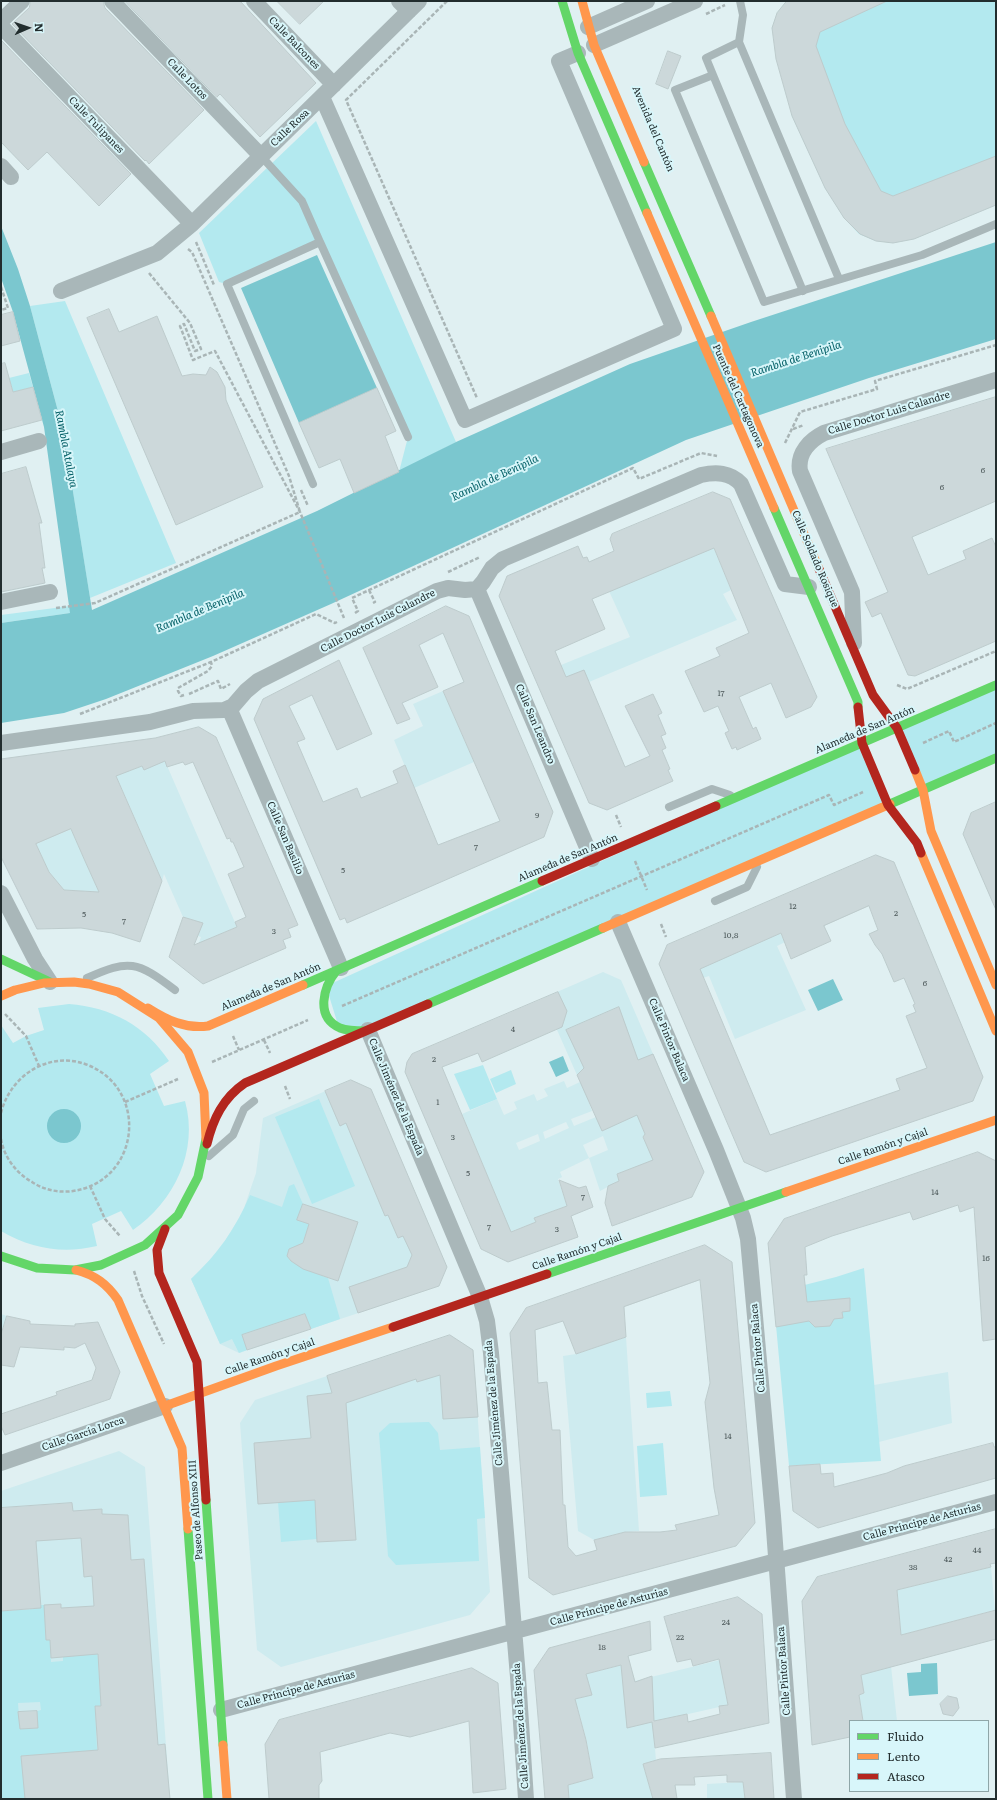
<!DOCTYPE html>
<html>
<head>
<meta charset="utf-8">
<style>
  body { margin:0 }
  #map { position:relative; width:997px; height:1800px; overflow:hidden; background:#e0f0f2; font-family:Literata,serif }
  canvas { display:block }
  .frame { position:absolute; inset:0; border:2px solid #222d2e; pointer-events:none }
  .legend { position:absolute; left:849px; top:1720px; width:140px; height:72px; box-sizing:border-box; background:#d8f6fa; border:1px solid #8fa6a8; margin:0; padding:5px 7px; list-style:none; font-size:12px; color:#222d2e }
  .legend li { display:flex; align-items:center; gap:8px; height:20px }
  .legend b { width:20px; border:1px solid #8fa6a8 }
  .north { position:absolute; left:8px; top:8px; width:40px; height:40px; -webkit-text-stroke:3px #d8f6fa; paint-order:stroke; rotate:88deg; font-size:11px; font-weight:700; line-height:16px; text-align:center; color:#222d2e }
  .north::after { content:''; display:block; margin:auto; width:14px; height:18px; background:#222d2e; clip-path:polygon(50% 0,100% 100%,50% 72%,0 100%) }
</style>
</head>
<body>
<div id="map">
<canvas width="997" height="1800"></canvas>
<div class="frame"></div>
<ul class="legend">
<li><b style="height:5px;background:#63d668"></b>Fluido</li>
<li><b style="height:5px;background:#ff974d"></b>Lento</li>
<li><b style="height:5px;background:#b3261e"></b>Atasco</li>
</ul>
<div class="north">N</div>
</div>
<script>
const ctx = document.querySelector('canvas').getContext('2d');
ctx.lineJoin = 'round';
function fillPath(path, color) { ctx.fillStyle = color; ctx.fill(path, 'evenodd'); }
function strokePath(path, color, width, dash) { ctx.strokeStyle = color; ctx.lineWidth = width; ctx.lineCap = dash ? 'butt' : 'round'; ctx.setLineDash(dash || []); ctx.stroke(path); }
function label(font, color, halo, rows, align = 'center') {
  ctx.font = font + ' Literata,serif'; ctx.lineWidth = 4; ctx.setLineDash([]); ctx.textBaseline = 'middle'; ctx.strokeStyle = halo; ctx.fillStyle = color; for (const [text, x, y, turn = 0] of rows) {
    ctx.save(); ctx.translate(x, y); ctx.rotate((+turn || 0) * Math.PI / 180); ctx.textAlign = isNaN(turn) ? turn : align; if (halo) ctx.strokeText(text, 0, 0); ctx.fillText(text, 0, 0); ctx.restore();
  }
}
fillPath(new Path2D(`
  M708,534L731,590L723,594L737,620L589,682L566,677L561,665L630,637L609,591Z
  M443,691L474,762L414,788L394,740L423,726L413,704Z
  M165,761L237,927L211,938L216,951L198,945L201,937L198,936L202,923L183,917L164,874L162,881L115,773L128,768L129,771L142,766Z
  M71,829L99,892L64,890L49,872L36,844Z
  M780,933L785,942L777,946L806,1010L735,1039L709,976L700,979L696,970Z
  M603,972L621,980L673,1100L646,1112L641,1125L645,1134L643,1137L658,1165L633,1168L617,1174L619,1181L600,1191L589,1158L560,1172L562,1177L558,1179L567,1206L534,1218L536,1222L507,1233L506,1221L462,1114L497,1099L504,1115L517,1109L514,1102L534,1094L537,1101L548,1096L544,1089L564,1081L567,1088L580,1082L543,998ZM588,1100L596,1117L574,1126L571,1119L592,1111ZM566,1122L569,1128L545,1139L543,1132ZM538,1134L540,1141L519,1150L516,1143ZM603,1136L608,1150L589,1158L583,1145Z
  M351,1080L371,1089L447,1267L439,1286L239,1353L220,1344L191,1279L221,1248L243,1211L256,1173L263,1118Z
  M1,1314L7,1316L1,1335Z
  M450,1335L473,1350L490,1592L470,1615L281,1667L257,1650L240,1423L255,1400Z
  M626,1337L639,1531L625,1532L594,1540L578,1531L563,1356L576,1354Z
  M948,1372L952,1423L879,1442L874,1385Z
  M119,1451L145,1467L170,1799H1V1611L34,1609L41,1605L1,1563V1491Z
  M991,1567L995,1610L901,1635L897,1590Z
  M720,1660L742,1682L724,1686L728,1705L653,1722L656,1761L643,1764L653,1799H569L568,1785L593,1778L586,1739L578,1709H538L591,1695L586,1674L629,1663L635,1681Z
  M891,1666L897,1721H863L859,1695L864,1693L861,1675Z
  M743,1782L745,1799H707V1784Z`), '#ceebef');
fillPath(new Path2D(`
  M787,1H996V205L914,239L893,243L876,241L859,234L844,218L825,188L792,116L772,28L777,13Z
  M316,121L456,442L399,472L408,437L320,243L227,284L219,282L199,233Z
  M65,301L176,563L90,598L66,448L59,415L30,306Z
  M29,373L33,387L13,392L9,378Z
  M70,606V613L1,623V615Z
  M996,685V758L923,790L897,728Z
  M862,743L888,805L365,1031L339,1028L326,986Z
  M69,1004C111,1007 146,1026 169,1061L150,1074L164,1106L185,1101C199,1151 174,1202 133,1230L121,1211L92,1224L97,1246C63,1254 32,1249 1,1231V1025L13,1043L26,1036L44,1030L38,1008Z
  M483,1065L497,1099L470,1110L454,1074Z
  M511,1070L516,1084L496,1093L490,1079Z
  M319,1099L355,1186L312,1204L275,1117Z
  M294,1184L303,1204L298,1220L309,1224L301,1247L287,1256C292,1264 296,1265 305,1264L304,1269L328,1278L340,1319L311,1329L305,1314L243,1335L247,1350L239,1353L232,1339L220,1344L191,1279C217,1255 236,1228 250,1195L282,1207L289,1186Z
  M864,1268L881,1461L789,1466L773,1293L836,1277Z
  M670,1391L672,1406L647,1408L646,1393Z
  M429,1422L438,1433L440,1450L480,1447L485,1518L477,1519L479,1561L396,1565L388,1556L379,1433L390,1423Z
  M663,1443L667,1495L640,1497L637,1446Z
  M315,1500L317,1539L281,1542L278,1502Z
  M41,1605H47L49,1627H45L46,1640H50L51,1662L63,1661V1657L96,1633L101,1706H95L97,1750L22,1756L25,1799H1V1611L34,1609ZM40,1702L41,1710L37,1711L38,1728L20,1729L18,1703Z`), '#b3e9ef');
fillPath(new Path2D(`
  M1,226L18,269L30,306L59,415L66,448L92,610L317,511L456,442L630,364L751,322L996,242V339L869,378L686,440L331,604L213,656L106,699L64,713L1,723V623L70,613L44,427L13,312L1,278Z
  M317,255L377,388L299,423L241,288Z
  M833,979L843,1000L818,1011L808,990Z
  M563,1056L569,1071L556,1077L549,1062Z
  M47 1126a17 17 0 1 1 34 0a17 17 0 1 1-34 0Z
  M937,1663L938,1694L909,1696L907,1673L921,1672V1664Z`), '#7bc7cf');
const building = new Path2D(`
  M31,1H103L105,8L204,110L149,164L146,160L145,161L12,24L29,8Z
  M125,1H240L316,83L260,137L220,94L217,97Z
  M277,1H324L300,24Z
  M787,1H887L820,32L816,46L845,124L881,191L893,196L996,156V205L914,239L893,243L876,241L860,234L844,218L825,188L792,116L776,59L772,28L777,13Z
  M1,40L131,174L99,206L47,152L28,170L1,142Z
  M668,51L681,56L668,89L656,84Z
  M109,309L119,332L157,316L182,376L193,374L206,375L210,367L217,372L225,387L226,400L263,487L176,525L87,318Z
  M13,312L20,341L1,346V315Z
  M5,363L13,392L33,387L42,420L1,431V364Z
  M377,388L396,431L385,436L399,472L354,493L340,459L319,468L299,423Z
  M996,397V501L912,537L928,575L966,559L963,551L992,538L996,547V641L915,676L908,675L881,613L872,617L865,602L888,592L826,449Z
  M26,467L42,523H39L45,568H42L45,583L1,592V474Z
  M713,492L730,499L817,697L811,707L786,718L771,683L739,697L753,729L756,727L761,739L737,750L736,747L732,749L725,733L729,731L718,706L704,712L685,671L720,656L716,648L749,633L714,548L592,599L605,629L555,651L566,677L584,670L625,767L650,756L625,706L653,694L662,713L658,715L666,734L661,736L666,748L662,750L670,769L668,770L673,781L607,810L589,803L499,596L507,576L578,546L583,558L587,557L589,562L614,551L610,539L612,534Z
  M446,606L469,616L553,812L544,837L347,923L345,918L340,920L254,719L263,699L339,660L372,734L337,750L312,695L289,706L305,739L297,742L323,802L357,788L361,798L398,783L393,771L405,765L438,845L500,821L443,691L464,682L443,633L419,645L438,687L402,703L410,719L397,724L363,648Z
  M199,727L216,737L298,925L288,929L291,937L283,940L286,948L203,984L169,957L183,917L203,923L194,945L237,927L235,922L246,917L228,874L244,867L233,842H231L230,838L227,839L193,762L185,765L183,762L167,767L165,761L144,770L142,766L116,776L162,881L140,942L112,933L81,928L37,929L1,857V759L155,738ZM71,829L85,861L99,892L64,890L49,872L36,844Z
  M996,802V910L963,834L971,813Z
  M876,855L894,862L983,1077L973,1101L766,1172L744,1162L659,964L667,945ZM869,906L878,930L869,934L875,945L882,954L894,982L904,978L915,1004L913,1005L916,1012L906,1016L927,1068L896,1079L900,1090L770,1135L700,969L781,933L791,959L831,941L824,926Z
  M558,992L567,1011L562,1027L482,1062L478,1053L442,1067L511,1232L536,1222L534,1218L567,1206L559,1180L579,1188L586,1186L593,1207L571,1216L578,1237L508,1262L481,1249L405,1072L407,1062L412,1054Z
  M619,1007L638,1060L653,1054L704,1172L692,1197L612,1226L605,1203L608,1186L619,1181L617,1174L653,1160L643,1137L645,1134L637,1115L602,1131L577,1075L584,1068L566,1030Z
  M351,1080L371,1089L447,1267L439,1286L358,1313L349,1287L407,1267L412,1255L403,1236L398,1238L388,1215L385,1216L346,1123L340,1126L325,1091Z
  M978,1152L996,1161V1339L983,1341L974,1207L960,1212L958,1205L913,1220L910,1212L832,1236L805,1247L807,1275H804L807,1302L850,1298V1311L842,1312L843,1318L834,1319L830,1326L815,1327L809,1321L776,1327L768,1243L784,1219Z
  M303,1204L358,1222L338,1281L303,1269L291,1261L287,1256L289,1249L303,1243L309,1224L297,1220Z
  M705,1245L732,1262L755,1523L736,1546L553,1595L529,1578L510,1333L526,1308ZM700,1280L710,1383L705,1402L714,1488L719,1515L675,1525L677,1530L660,1532H625L594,1540L597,1550L576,1556L568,1547L565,1505H563L560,1430H552L547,1382L538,1383L535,1330L563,1321L576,1354L626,1337L624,1307Z
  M305,1314L311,1329L247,1350L242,1335Z
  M7,1316L30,1321V1324L75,1326V1324L98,1322L120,1372L110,1399L5,1435L1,1426V1414L57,1395L56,1392L92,1380L96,1368L85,1343L75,1348L64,1347V1350L20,1347L14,1367L1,1365V1335Z
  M450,1335L473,1350L478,1417L443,1419L440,1375L417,1382L416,1379L346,1403L356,1540L317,1542L315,1500L258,1504L254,1443L311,1438L307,1396L332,1393L327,1376Z
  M993,1443L994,1447H996V1478L818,1528L793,1511L789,1466L820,1464L821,1474L833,1473L834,1487L887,1473L904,1466Z
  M72,1503L73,1511L102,1509V1514L128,1515L131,1560L144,1559L158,1745L165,1744L170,1799H25L21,1756L98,1750L95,1706H101L98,1654L51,1658L50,1640H46L44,1605L61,1604V1608L94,1606L92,1576L84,1577L81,1538L36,1541L41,1608L1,1611V1508Z
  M996,1529V1563L990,1564L991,1567L897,1590L901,1635L996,1610V1639L861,1675L864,1693L859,1695L863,1721H850V1737L812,1745L802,1601L817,1577Z
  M738,1597L762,1614L769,1723L655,1748L652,1722L627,1728L621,1665L586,1674L592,1695L575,1699L586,1740L593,1778L568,1785L569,1799H545L534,1670L549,1648L650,1621L651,1650L628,1656L635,1682L652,1676L654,1721L687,1714L688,1722L720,1714L719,1706L728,1705L719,1659L693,1666L691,1659L677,1662L664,1617Z
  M472,1668L498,1683L506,1789L473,1793L469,1721L410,1737L390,1733L320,1752L322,1781L319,1785V1799H269L265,1744L279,1720Z
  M948,1696L957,1698L959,1708L953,1716L943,1714L940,1704Z
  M37,1711L38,1728L20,1729L18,1712Z
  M771,1753L774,1799H745L743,1782H727V1775L694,1777L695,1785H675L677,1799H653L643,1764L660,1759Z`);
fillPath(building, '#ccd8da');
strokePath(building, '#bdcbcc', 1);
strokePath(new Path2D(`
  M447,1L346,100L477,398
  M706,14L725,5
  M196,242L214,285
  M188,249L192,252L289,476L300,512
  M149,273L190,323L201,349L195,351L184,324L180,326L193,360L215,351L300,512L344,618
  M1,287L8,308L1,310
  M793,429L804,425
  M785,443L800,412L877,389L875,381L996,345
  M301,490L308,506
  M448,572L480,557
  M369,590L375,602L373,603
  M56,608L95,603L300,512
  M355,613L358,611L352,598L633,468L639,479L701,453L717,456
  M897,685L907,689L996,651
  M189,694L218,681L221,689L230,684
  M184,695L181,696L178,691V688L208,671L212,666L211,662
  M80,714L211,662L316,614L335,623L337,622
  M923,743L949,731L954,742L996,723
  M616,815L621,827
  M635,861L647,890
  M661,924L666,937
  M342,1006L829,795L834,805L863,792
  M5,1014L26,1036L39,1066
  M233,1036L239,1050
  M264,1040L270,1053
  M212,1062L308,1020
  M285,1086L290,1099
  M125,1102L178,1079
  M1,1113C10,1076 48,1051 85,1064C150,1087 141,1181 73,1191C59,1193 44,1190 32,1182C16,1173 4,1157 1,1139
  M90,1186L105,1219L120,1236
  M134,1271L142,1296L164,1344`), '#a9b5b6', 2.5, [4, 2]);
strokePath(new Path2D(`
  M740,1L743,15L739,42L839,279
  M739,42L706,58L713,75L675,90L764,302L922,255L996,224
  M713,75L803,291
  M261,156L302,201L320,242
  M313,484L227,284L320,242L408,437
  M669,807L712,789L730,795
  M715,901L747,887L757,867
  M87,978C129,959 137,961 175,990
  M209,1156L233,1135L244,1109L254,1101`), '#a9b7b9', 8);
strokePath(new Path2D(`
  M112,1L261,156
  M254,1L334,85
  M399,1L409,11
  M1,21L22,1
  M1,26L192,224
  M588,27L647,1
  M594,45L695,1
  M322,97L465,420L674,329L559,61L578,53
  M1,166L11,177
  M61,291L157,253L192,224L419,1
  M1,452L39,441
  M477,589L592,859
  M1,602L50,592
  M854,643L852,592L800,471C797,453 810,440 824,433L996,380
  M229,708L341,968
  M1,743L150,722L193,711L224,710L233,706L246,691L258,681L437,591L448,588L465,590L477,589L483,582L492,568L503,559L701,475C716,472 730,472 741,484L785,584L809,587
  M1,893L35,959L50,982
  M618,922L716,1150L743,1218L748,1239L773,1516L794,1799
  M368,1030L480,1297L487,1321L491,1353L518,1677L526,1799
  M1,1463L165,1406
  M221,1710L996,1502`), '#a9b7b9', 16);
strokePath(new Path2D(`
  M562,1L578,53L647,213
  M644,162L711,316
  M774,508L858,702V707
  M890,804L996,758
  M716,806L996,685
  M1,959L50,982
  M337,970C323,987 315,1017 340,1028C348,1031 357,1031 365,1031
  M303,985L542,881
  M428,1004L603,928
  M1,1256L37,1268L75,1270L101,1265L145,1245L178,1215L198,1177L206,1139
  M547,1274L786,1192
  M206,1500L223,1745
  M188,1529L208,1799`), '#63d668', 9);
strokePath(new Path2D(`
  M582,1L594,45L644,162
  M647,213L774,508
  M711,316L819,569
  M915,770L923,790L931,831L996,985
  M921,853L996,1031
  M603,928L890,804
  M1,996L15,990L44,983L74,982L89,984L118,992L159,1018L188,1052L204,1093L206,1139
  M148,1008C167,1020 185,1029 208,1026L303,985
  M786,1192L996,1120
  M76,1270C95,1275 107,1284 118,1300L182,1448L188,1529
  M165,1406L276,1366L393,1327
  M223,1745L227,1799`), '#ff974d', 9);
strokePath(new Path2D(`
  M819,569L873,695L897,728L915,770
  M858,707L862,743L888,805L917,843L921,853
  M542,881L716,806
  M207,1144C213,1119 223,1098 245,1083L428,1004
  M165,1229L157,1250L159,1273L197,1362L206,1500
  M393,1327L547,1274`), '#b3261e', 9);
label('8px', '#4d595a', null, [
  ["6",983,471],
  ["6",942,488],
  ["17",721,694],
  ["9",537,816],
  ["7",476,848],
  ["5",343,871],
  ["12",793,907],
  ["2",896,914],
  ["5",84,915],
  ["7",124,922],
  ["3",274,932],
  ["10,8",731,936],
  ["6",925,984],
  ["4",513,1030],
  ["2",434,1060],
  ["1",438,1103],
  ["3",453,1138],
  ["5",468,1174],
  ["14",935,1193],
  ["7",583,1198],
  ["7",489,1228],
  ["3",557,1230],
  ["16",986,1259],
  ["14",728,1437],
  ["44",977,1551],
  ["42",948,1560],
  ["38",913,1568],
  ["24",726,1623],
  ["22",680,1638],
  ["18",602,1648]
]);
label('10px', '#222d2e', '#d8f6fa', [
  ["Calle Balcones",294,43,46],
  ["Calle Lotos",187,79,46],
  ["Calle Tulipanes",96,125,46],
  ["Calle Rosa",290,128,-44],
  ["Avenida del Cantón",653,129,67],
  ["Puente del Cartagonova",738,396,66],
  ["Calle Doctor Luis Calandre",889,413,-17],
  ["Calle Soldado Rosique",815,559,67],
  ["Calle Doctor Luis Calandre",378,621,-27],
  ["Calle San Leandro",535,724,67],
  ["Alameda de San Antón",865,730,-23],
  ["Calle San Basilio",285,838,67],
  ["Alameda de San Antón",568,858,-23],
  ["Alameda de San Antón",271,987,-23],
  ["Calle Pintor Balaca",669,1040,67],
  ["Calle Jiménez de la Espada",396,1097,67],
  ["Calle Ramón y Cajal",883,1147,-19],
  ["Calle Ramón y Cajal",577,1252,-19],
  ["Calle Pintor Balaca",758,1348,-95],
  ["Calle Ramón y Cajal",270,1357,-19],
  ["Calle Jiménez de la Espada",494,1403,-95],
  ["Calle García Lorca",83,1434,-19],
  ["Paseo de Alfonso XIII",196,1510,-94],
  ["Calle Príncipe de Asturias",922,1522,-15],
  ["Calle Príncipe de Asturias",609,1607,-15],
  ["Calle Pintor Balaca",784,1671,-94],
  ["Calle Príncipe de Asturias",296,1690,-15],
  ["Calle Jiménez de la Espada",521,1726,-94]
]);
label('italic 11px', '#046067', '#d8f6fa', [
  ["Rambla de Benipila",796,359,-18],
  ["Rambla Atalaya",66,449,79],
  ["Rambla de Benipila",495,478,-25],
  ["Rambla de Benipila",200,611,-23]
]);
</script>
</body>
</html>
